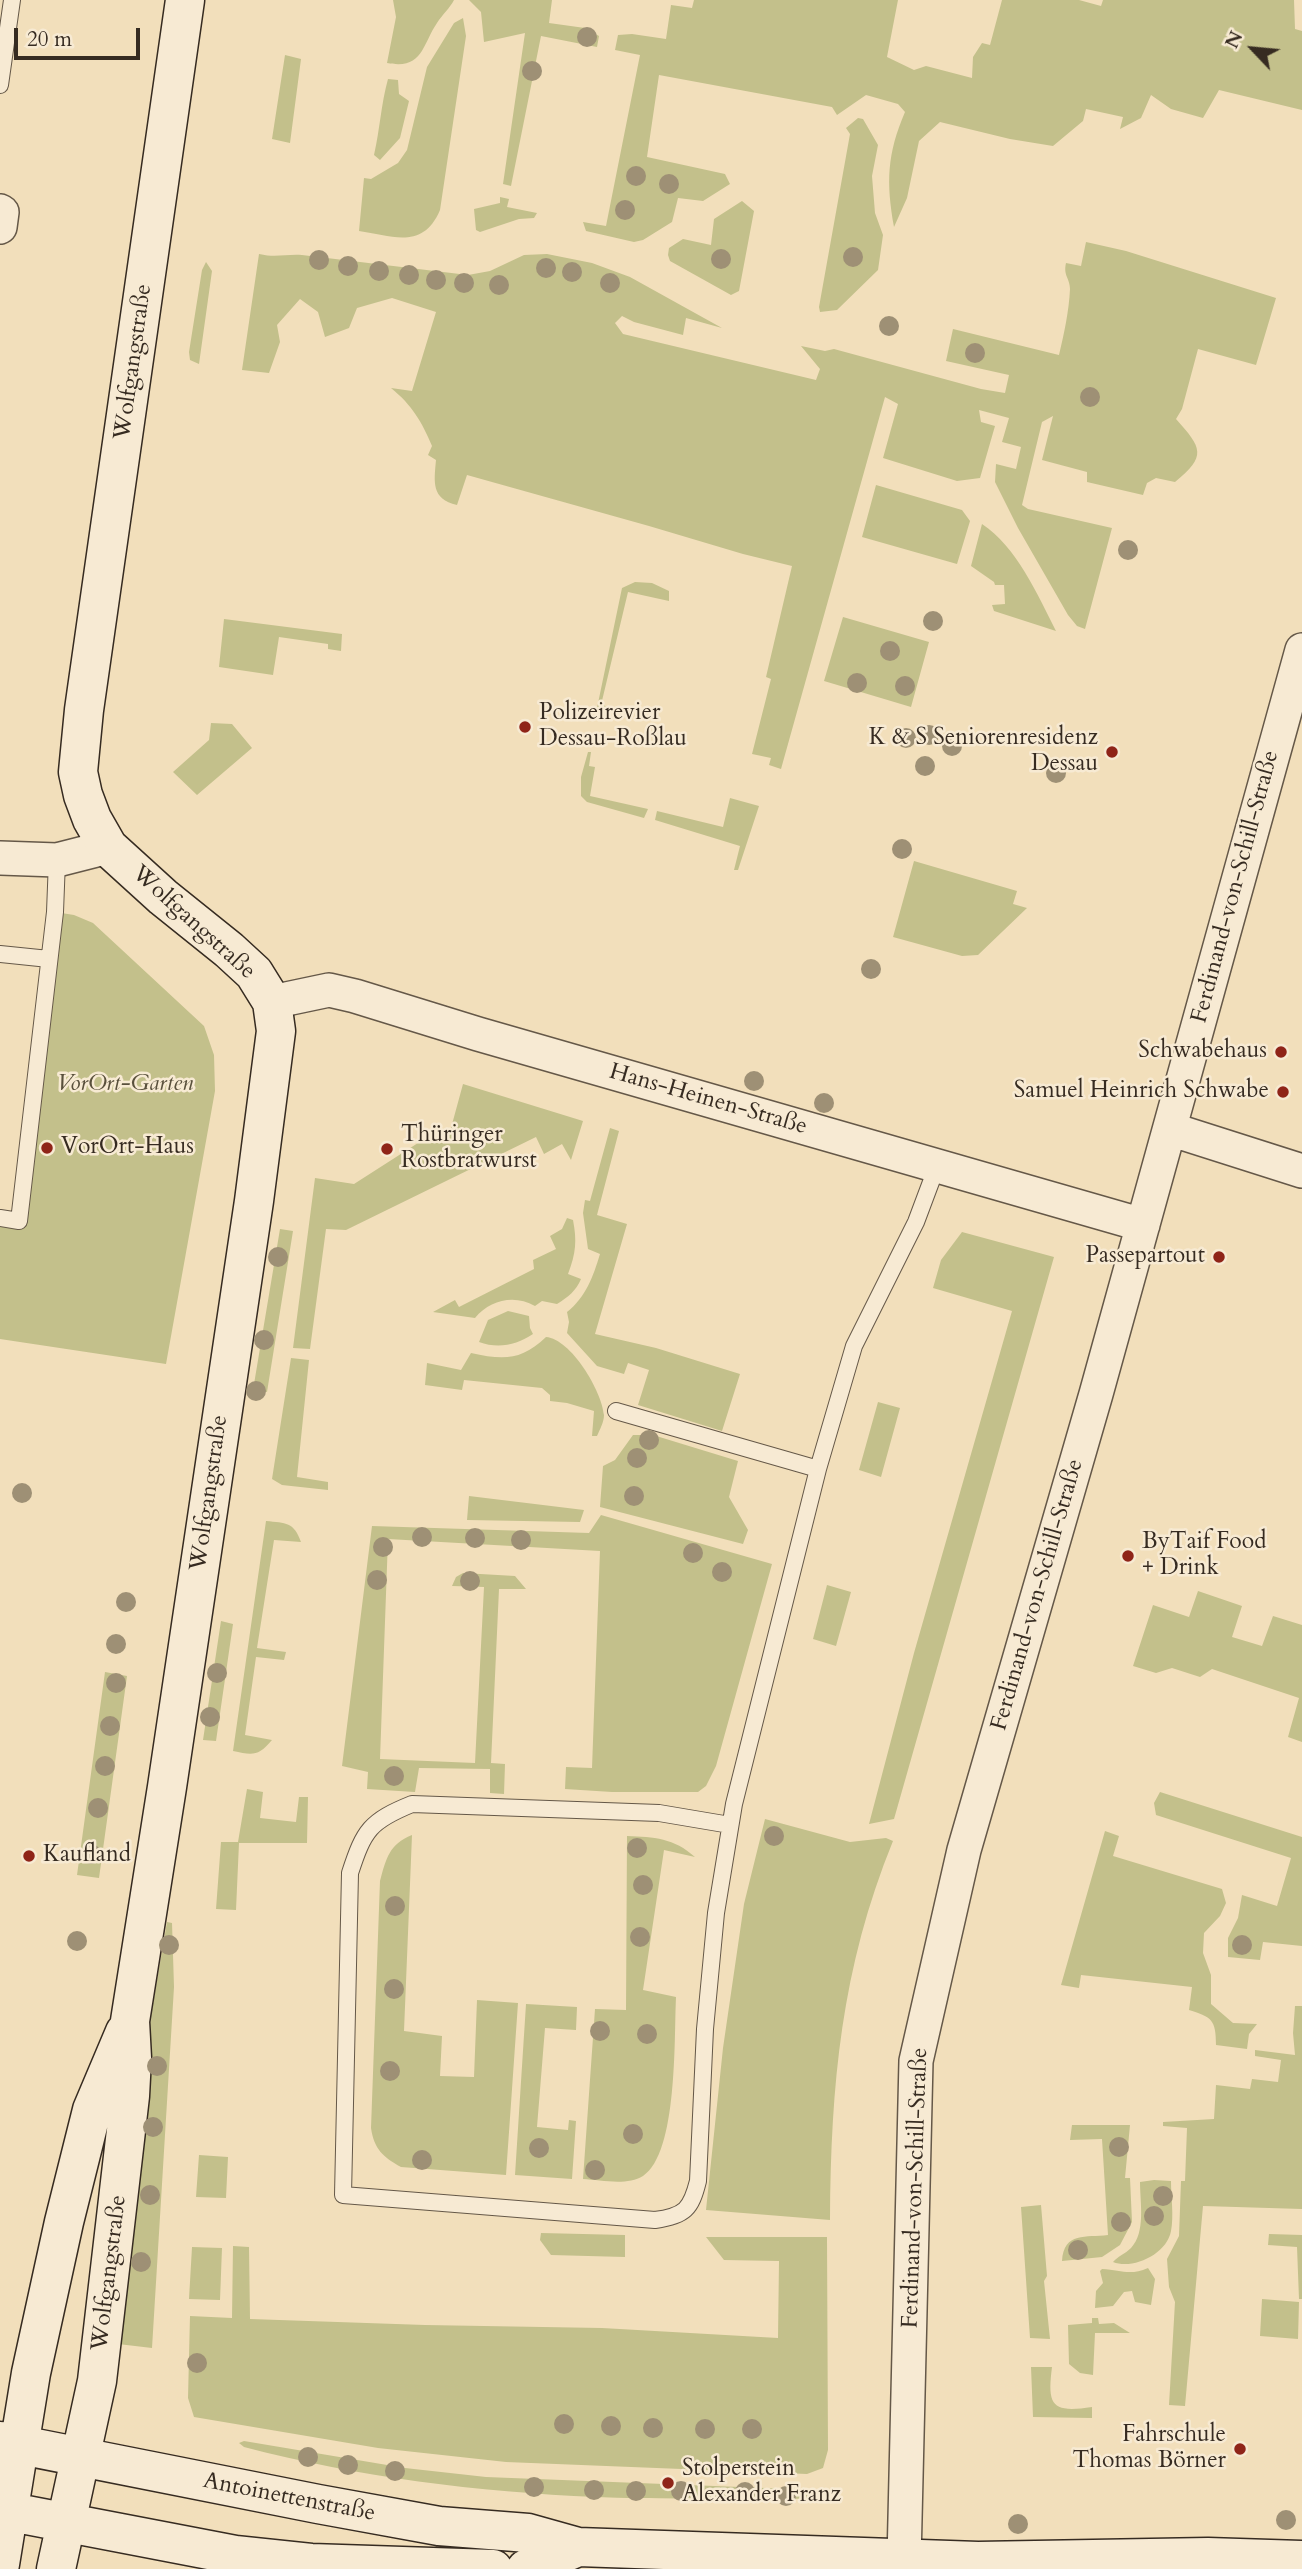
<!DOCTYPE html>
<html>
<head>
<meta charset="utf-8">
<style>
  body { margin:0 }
  #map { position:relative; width:1302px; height:2569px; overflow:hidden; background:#f2dfbb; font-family:Cardo,serif }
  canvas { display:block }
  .north { position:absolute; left:1218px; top:14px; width:70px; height:70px; -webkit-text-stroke:5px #f7ead3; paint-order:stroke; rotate:296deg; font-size:19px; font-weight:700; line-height:28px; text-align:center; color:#362b21 }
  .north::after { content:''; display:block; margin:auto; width:24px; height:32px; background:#362b21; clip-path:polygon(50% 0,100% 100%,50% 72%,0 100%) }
  .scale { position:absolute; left:14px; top:28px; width:126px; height:32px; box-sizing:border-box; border:4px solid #362b21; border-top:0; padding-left:9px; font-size:21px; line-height:24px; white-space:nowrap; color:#362b21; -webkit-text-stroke:5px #f7ead3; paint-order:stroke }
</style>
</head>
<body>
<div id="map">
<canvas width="1302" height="2569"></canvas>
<div class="north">N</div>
<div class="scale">20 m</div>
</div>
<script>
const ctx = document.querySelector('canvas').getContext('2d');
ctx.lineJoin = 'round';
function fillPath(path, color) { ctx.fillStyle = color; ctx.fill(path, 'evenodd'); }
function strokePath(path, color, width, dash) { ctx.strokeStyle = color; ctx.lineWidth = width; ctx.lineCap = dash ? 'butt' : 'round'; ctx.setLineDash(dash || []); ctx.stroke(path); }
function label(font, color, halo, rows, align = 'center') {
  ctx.font = font + ' Cardo,serif'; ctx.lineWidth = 5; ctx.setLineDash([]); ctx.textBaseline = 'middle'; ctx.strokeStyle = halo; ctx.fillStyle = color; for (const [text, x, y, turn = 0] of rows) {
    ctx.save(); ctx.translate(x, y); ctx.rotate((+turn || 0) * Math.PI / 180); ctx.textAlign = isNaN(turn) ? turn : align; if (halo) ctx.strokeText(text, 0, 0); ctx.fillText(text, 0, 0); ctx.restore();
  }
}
fillPath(new Path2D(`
  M393,0H454C450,8 442,15 437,23C422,45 423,70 387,63L396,17Z
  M469,0H552L549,23L585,28L599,36L597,47L541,36L511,186L503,184L525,33L484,42L481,12Z
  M694,0H898L887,57L914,70L926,66L972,78L973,57L982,43L990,45L1002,0H1079L1101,6L1103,0H1294L1295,29L1302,31V110L1219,90L1203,118L1171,109L1151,95L1141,118L1120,129L1123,117L1086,109L1083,121L1053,146L1010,139L940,122L919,141L907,198L894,227C886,182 887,154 905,112L898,104L866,95L837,115L832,107L659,75L647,157L725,174L730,184L703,201L678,198L672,222L643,240L634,242L586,231L583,222L606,226L640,55L615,50L618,35L632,34L666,39L671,5L692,8Z
  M463,18L466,36L440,210C423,250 393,236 359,231L364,178L371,179L398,163L407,150L427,67L454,23Z
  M285,55L301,59L290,143L272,139Z
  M388,79L398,80L399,94L409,101L400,138L380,160L374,155C380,129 381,104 388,79Z
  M858,118L863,119L878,145L872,176L875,213L883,235L878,270L837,310L820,312L819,307L850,134L846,128Z
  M500,197L509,199L507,207L537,213L534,218L519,219L480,232L476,230L474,209L500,203Z
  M742,201L754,211L739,291L731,295L670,261L668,255L669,248L683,239L711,245L714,219Z
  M1086,242L1126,251L1276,298L1256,365L1198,349L1182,409L1176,419C1202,448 1207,456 1175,482L1156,478L1147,483L1143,495L1087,482V472L1042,460L1053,416L1042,422L1022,505L1028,509L1112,528L1085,629L1077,626L1068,615L1018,528L995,482L996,464L1016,469L1021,447L1002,442L1009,418L979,410L981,422L995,426L980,478L957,481L883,458L898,404L885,397L781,769L769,765L771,758L752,754L771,679L766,677L792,566L743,554L649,526L467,475L457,505C431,499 434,482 436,460L428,455L432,446C422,422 412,405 391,388L412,391L436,312L392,298L357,308L349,328L325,337L318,312L300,299L277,325L280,342L269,373L242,370L259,254C276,258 285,254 302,255L468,275L490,271L524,255L547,254L592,263L630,277L722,328L686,318L683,335L634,322L622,316L615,323L623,334L816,380L820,369L801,346L825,351L834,349L981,389L1005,393L1009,375L946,361L953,329L1059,355C1064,334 1069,311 1070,289C1070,278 1063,276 1066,263L1081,266Z
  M206,262L212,271L199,364L190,360L189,352L202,270Z
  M876,485L962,510L970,521L957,564L862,537Z
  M982,524C1016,546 1038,595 1056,631L994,611L992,605L1005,604L1004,585H995L994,582L971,566Z
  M635,582L652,583L669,591V601L628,592L601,705L624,710L618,712L597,708L622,588Z
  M843,617L929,642L911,707L824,681Z
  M224,619L342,634L341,651L328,649V644L279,637L273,675L219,667Z
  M211,723L232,724L252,748L197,795L173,772L209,740Z
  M588,752H591L589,766L595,767L590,796L648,809L644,818L587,802L581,796V777Z
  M730,798L759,806L738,870H734L740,846L655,820L657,811L723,827Z
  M914,861L1017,891L1013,904L1027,908L978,955L962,956L893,937Z
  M55,912L74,915L93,923L204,1026L214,1055L215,1091L166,1364L0,1339V1218L19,1221Z
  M463,1084L583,1121L571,1160L562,1144L544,1154L536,1137L346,1230L326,1229L310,1349L293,1348L315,1178L354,1184L432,1134L448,1139Z
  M610,1128L619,1131L597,1215L627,1224L595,1334L656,1348L740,1374L722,1431L638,1405L649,1370L628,1363L624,1374L597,1366L567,1333L569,1322L567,1312C586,1297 593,1277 600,1254L588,1249L583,1213L585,1200L590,1201Z
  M567,1218L573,1220C577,1241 576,1253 568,1274L581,1279C576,1291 568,1297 557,1304L542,1301L535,1306C514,1294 490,1300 475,1318L433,1312L455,1300L459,1307L534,1269L533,1260L556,1249L550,1236L562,1229Z
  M280,1229L293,1231L267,1392L253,1390Z
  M962,1232L1054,1257L894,1819L869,1824L914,1653L1012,1311L933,1288L941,1260Z
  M508,1311L529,1316L530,1328L533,1334C517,1345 498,1349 479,1342L488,1320Z
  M546,1337C571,1339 602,1391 604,1415C604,1422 600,1429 597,1436H592L594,1411L567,1403L550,1401V1395L542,1388L464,1380L462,1390L425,1385L427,1363L461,1370L471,1353C503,1360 521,1361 546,1337Z
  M291,1358L309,1360L297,1477L328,1482V1490L282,1485L272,1479Z
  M878,1402L900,1408L881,1477L859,1470Z
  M633,1435H653L738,1461L729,1497L748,1530L743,1544L600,1507L603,1466L615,1460Z
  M469,1496L584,1510L580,1522L467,1520Z
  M601,1515L772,1564L716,1766L706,1786L698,1792H612L565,1789L566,1767L592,1768L600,1551L388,1539L380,1759L475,1763L484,1587L452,1586L456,1577L463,1573L515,1576L526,1589H499L491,1763L505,1764L504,1794L490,1793V1769L419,1768L415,1792L367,1789L368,1772L342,1766L372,1526L589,1533Z
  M266,1521C286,1523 294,1522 301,1542L274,1540L257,1648L286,1652L284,1660L256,1657L245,1735L272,1740C258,1757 252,1755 233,1751Z
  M827,1585L851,1592L836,1646L813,1639Z
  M1198,1591L1242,1606L1232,1637L1262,1646L1273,1616L1302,1625V1742L1288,1737L1299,1698L1212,1669L1200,1677L1172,1668L1156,1673L1133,1666L1153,1605L1189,1617Z
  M221,1621L233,1624L216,1741L203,1740Z
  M105,1672L127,1676L99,1878L77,1875Z
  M247,1789L263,1792L260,1818L296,1822L299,1797H308L307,1843H239L236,1910L216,1909L221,1842H238Z
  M1160,1792L1302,1837V1946L1263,1942L1260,1960L1228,1957V1938L1238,1918L1242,1895L1277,1906L1291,1858L1156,1815L1154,1803Z
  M765,1819L850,1842L886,1838L893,1841C841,1969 831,2084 830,2220L706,2210L723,2048L744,1904Z
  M1105,1831L1119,1836L1113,1856L1222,1889L1226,1903L1220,1916L1204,1933L1203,1953L1211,1975V2004L1233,2023L1257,2024L1249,2034L1247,2049L1216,2045C1216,2020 1212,2017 1189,2010L1192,1987L1081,1975L1079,1988L1061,1985Z
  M412,1835L404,2031L442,2036L440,2076L474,2077L477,2000L518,2003L506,2175L401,2167C383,2157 374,2149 371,2128L380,1881C386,1859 389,1844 412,1835Z
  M627,1836C654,1837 674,1838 695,1857L664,1850L643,1990L676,1997C674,2038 678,2153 643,2176C627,2186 601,2180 583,2179L595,2009L626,2010Z
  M167,1922L172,1923L174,1987L152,2348L118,2344L149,2027Z
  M526,2004L577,2007L576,2030L545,2028L537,2127L568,2130L569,2120L576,2121L572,2179L515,2175Z
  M1295,2006H1302V2209L1203,2206L1185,2406L1169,2405L1175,2302L1169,2287L1167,2259L1179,2236L1181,2181H1185L1187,2128L1163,2126V2122L1214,2119L1216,2085L1250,2089L1252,2079L1278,2082L1281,2060L1255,2056V2050L1295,2055L1293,2033Z
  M1072,2125H1130L1125,2178H1130L1132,2222L1120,2245L1102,2257L1062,2261C1064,2231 1086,2238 1108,2235L1102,2139L1070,2140Z
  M199,2155L228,2157L226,2198L196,2197Z
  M1154,2180L1171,2181C1171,2197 1174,2216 1171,2231C1167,2254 1133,2270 1113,2262C1118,2256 1125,2254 1131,2248C1146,2232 1140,2203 1140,2182Z
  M1041,2205L1047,2276L1044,2281L1050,2339L1030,2338L1021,2207Z
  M541,2233L625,2235V2257L551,2255L540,2240Z
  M1269,2234L1302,2235V2299H1299L1297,2247L1268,2245Z
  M706,2237H827L828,2450L823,2468L807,2474L506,2462L378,2448L194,2417L188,2398L190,2316L232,2318L233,2246L249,2247L250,2319L425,2325L602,2328L778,2338L779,2261L724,2260Z
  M192,2247L222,2248L220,2300L189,2299Z
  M1148,2268L1155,2279L1151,2305L1135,2302L1132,2291L1124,2292L1113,2306L1095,2308L1096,2291L1103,2283L1100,2271L1102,2269C1121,2270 1130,2276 1148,2268Z
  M1262,2299L1299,2302L1298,2339L1260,2336Z
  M1092,2318H1098L1099,2324L1114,2323L1130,2333H1095L1093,2375L1080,2373L1069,2364L1068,2325L1092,2323Z
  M1031,2367H1052C1047,2406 1052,2413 1092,2407V2418L1033,2417Z
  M244,2441L405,2468L486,2477L816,2490L814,2499C741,2497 668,2500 596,2497C478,2492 358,2477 244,2447L239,2443Z`), '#c3c08b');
const lane = new Path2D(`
  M0,85L12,0
  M0,954L49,959
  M0,1218L19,1221L55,912L57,860
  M616,1411L818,1469
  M730,1825L659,1813L412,1804C370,1821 364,1830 350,1873L343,2195L655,2220C685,2216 691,2209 698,2181L705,2029L716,1913L734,1804L818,1469L854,1346L916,1222L937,1166`);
const street = new Path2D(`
  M0,211L2,212L0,227
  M0,858L57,860L108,847
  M272,1002L329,990L355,996L478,1034L1143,1225
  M1170,1129L1302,1171
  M904,2560L916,2061L964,1850L1096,1394L1302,650`);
const secondary = new Path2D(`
  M0,2441L318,2504L439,2526L528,2533L578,2547L978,2561L1208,2557L1302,2560
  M0,2510L235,2555L311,2563L493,2569
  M0,2564L31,2373L64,2222L92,2110L125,2032
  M56,2569L97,2381L130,2096L132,2058L130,2021L167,1787L254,1201L276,1031L272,1002L254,973L229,950L163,897L108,847L92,819L83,795L78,772L84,710L185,0
  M526,2569L578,2547`);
strokePath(lane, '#655848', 18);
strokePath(street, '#655848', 36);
strokePath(secondary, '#362b21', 41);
strokePath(lane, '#f7ead3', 16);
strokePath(street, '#f7ead3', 33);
strokePath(secondary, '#f7ead3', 38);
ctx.fillStyle = '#9e9075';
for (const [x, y] of [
  [587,37],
  [532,71],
  [636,176],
  [669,184],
  [625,210],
  [853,257],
  [721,259],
  [319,260],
  [348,266],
  [546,268],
  [379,271],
  [572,272],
  [409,275],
  [436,280],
  [464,283],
  [610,283],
  [499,285],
  [889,326],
  [975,353],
  [1090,397],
  [1128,550],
  [933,621],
  [890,651],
  [857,683],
  [905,686],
  [929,735],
  [906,738],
  [952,746],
  [925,766],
  [1056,773],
  [902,849],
  [871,969],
  [754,1081],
  [824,1103],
  [278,1257],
  [264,1340],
  [256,1391],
  [649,1440],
  [637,1458],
  [22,1493],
  [634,1496],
  [422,1537],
  [475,1538],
  [521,1540],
  [383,1547],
  [693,1553],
  [722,1572],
  [377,1580],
  [470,1581],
  [126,1602],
  [116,1644],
  [217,1673],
  [116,1683],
  [210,1717],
  [110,1726],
  [105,1766],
  [394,1776],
  [98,1808],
  [774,1836],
  [637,1848],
  [91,1854],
  [643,1885],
  [395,1906],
  [640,1937],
  [77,1941],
  [169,1945],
  [1242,1945],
  [394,1989],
  [600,2031],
  [647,2034],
  [157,2066],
  [390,2071],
  [153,2127],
  [633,2134],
  [1119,2147],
  [539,2148],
  [422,2160],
  [595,2170],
  [150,2195],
  [1163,2196],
  [1154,2216],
  [1121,2222],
  [1078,2250],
  [141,2262],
  [197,2363],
  [564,2424],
  [611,2426],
  [653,2428],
  [705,2429],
  [752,2429],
  [308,2457],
  [348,2465],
  [395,2471],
  [534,2487],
  [594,2490],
  [636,2491],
  [681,2491],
  [745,2492],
  [786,2496],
  [1286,2520],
  [1018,2524]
]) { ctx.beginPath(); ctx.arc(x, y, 10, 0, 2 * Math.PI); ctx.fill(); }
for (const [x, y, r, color] of [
  [525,727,7,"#8f2418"],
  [1112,752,7,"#8f2418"],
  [1281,1052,7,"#8f2418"],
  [1283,1092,7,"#8f2418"],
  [47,1148,7,"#8f2418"],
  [387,1149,7,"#8f2418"],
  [1219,1257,7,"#8f2418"],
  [1128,1556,7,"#8f2418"],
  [29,1856,7,"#8f2418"],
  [1240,2449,7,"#8f2418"],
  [668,2483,7,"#8f2418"]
]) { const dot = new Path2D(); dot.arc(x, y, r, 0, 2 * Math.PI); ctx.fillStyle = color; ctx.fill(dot); strokePath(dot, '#f7ead3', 2.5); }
label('23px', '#362b21', '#f7ead3', [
  ["Wolfgangstraße",134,362,-82],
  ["Ferdinand-von-Schill-Straße",1236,887,-75],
  ["Wolfgangstraße",193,923,42],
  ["Hans-Heinen-Straße",708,1100,16],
  ["Wolfgangstraße",210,1493,-82],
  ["Ferdinand-von-Schill-Straße",1038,1595,-74],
  ["Ferdinand-von-Schill-Straße",916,2188,-88],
  ["Wolfgangstraße",110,2273,-83],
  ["Antoinettenstraße",289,2498,11]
]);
label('23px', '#362b21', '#f7ead3', [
  ["Polizeirevier",539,714],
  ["Dessau-Roßlau",539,740],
  ["K & S Seniorenresidenz",1098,739,"right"],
  ["Dessau",1098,765,"right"],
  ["Schwabehaus",1267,1052,"right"],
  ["Samuel Heinrich Schwabe",1269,1092,"right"],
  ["Thüringer",401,1136],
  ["Rostbratwurst",401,1162],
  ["VorOrt-Haus",61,1148],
  ["Passepartout",1205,1257,"right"],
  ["ByTaif Food",1142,1543],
  ["+ Drink",1142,1569],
  ["Kaufland",43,1856],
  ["Fahrschule",1226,2436,"right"],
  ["Thomas Börner",1226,2462,"right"],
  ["Stolperstein",682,2470],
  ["Alexander Franz",682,2496]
], 'left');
label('italic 23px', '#59503c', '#f7ead3', [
  ["VorOrt-Garten",125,1085]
]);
</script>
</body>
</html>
